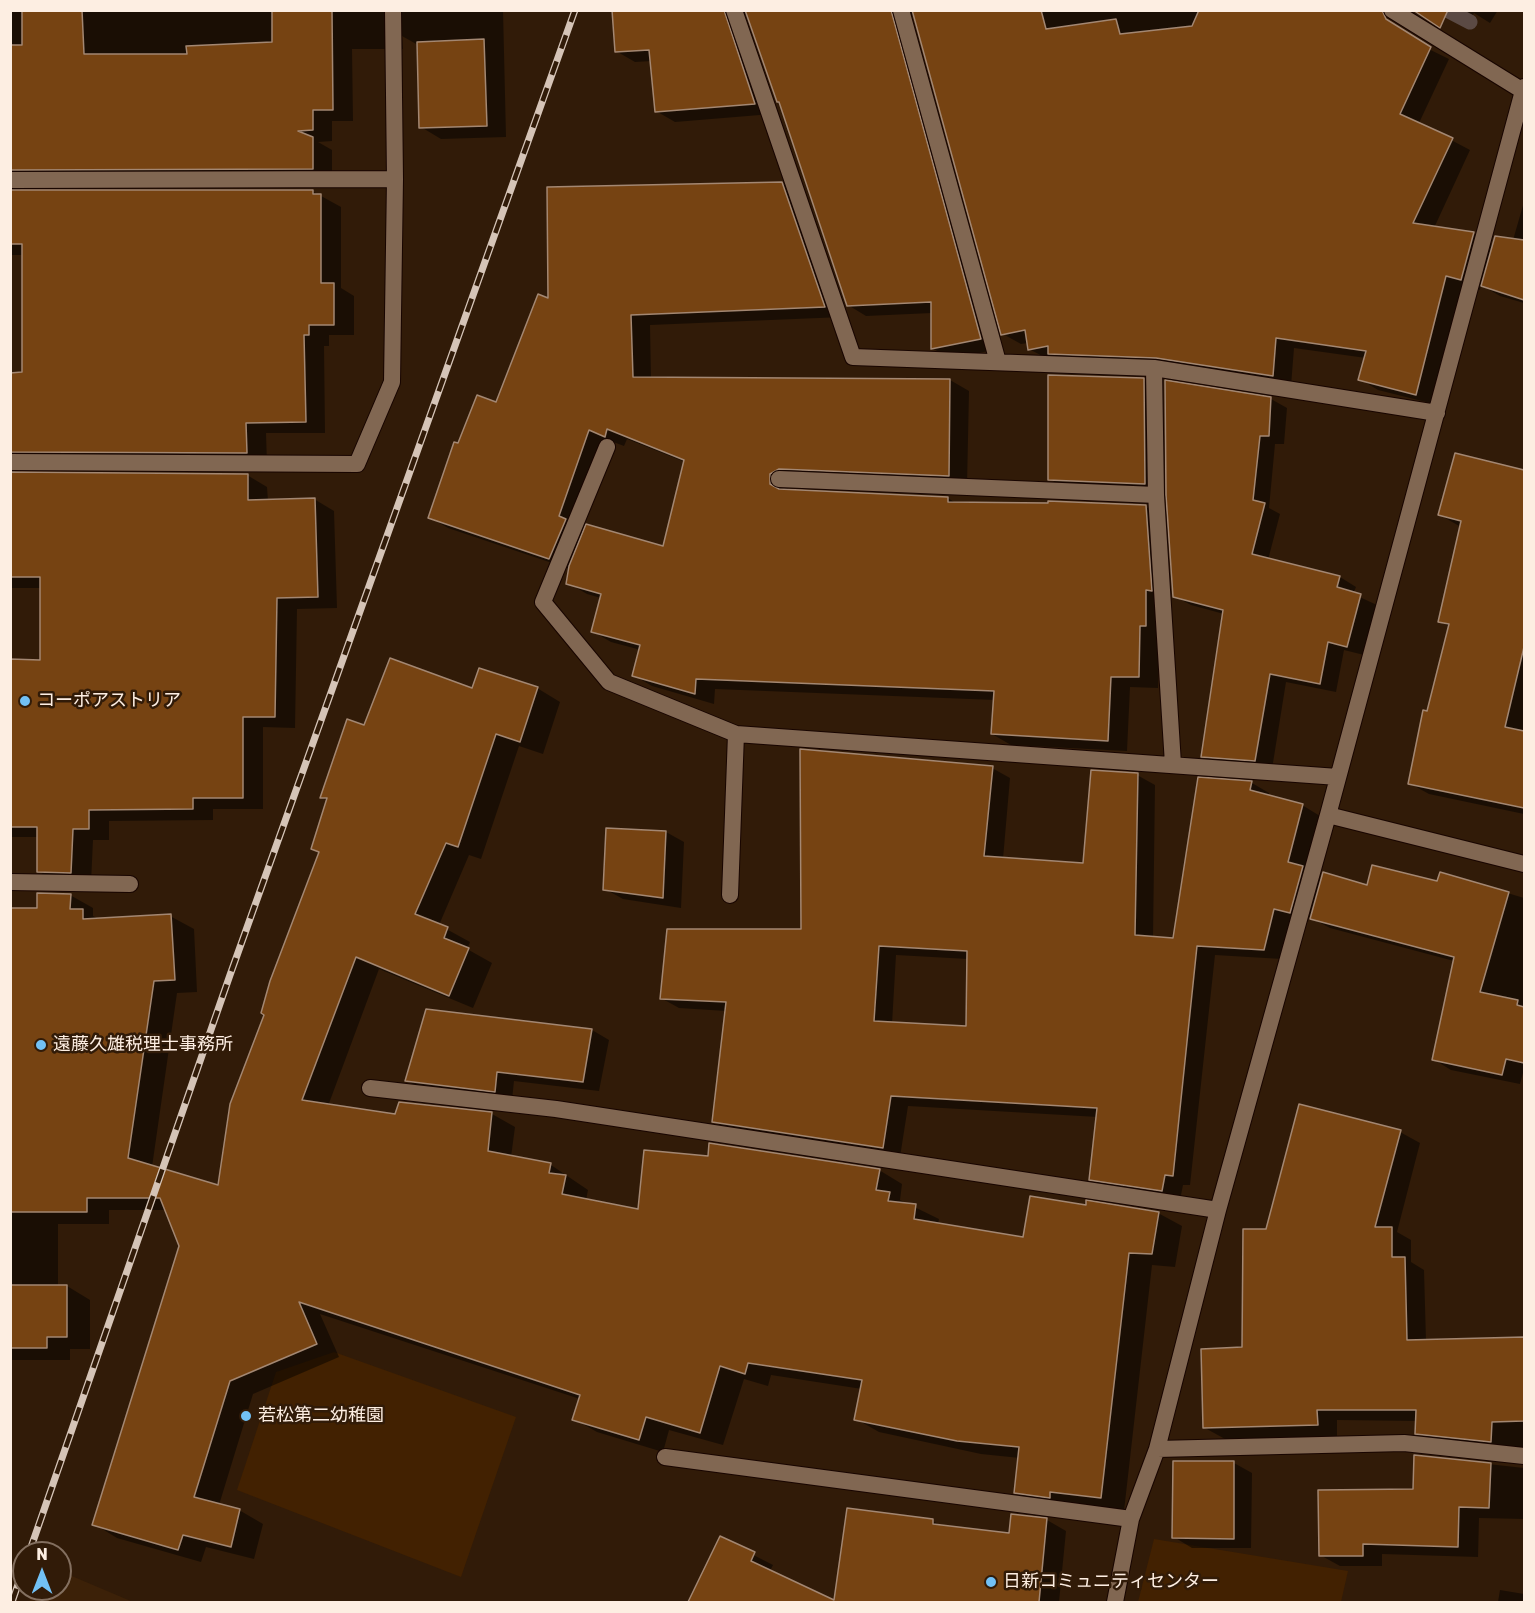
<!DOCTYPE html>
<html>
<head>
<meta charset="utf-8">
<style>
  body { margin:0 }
  #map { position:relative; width:1535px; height:1613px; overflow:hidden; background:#311b08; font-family:Rubik,sans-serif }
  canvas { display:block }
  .frame { position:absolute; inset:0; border:12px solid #fdeee2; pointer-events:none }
  .north { position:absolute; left:12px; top:1541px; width:60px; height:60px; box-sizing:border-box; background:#311b08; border:2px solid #836f5f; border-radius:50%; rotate:0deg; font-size:16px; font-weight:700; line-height:24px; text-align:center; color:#fdeee2 }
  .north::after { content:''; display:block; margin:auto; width:21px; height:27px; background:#72c1f5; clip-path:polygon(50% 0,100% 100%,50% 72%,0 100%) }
</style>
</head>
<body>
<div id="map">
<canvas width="1535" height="1613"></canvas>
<div class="frame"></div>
<div class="north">N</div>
</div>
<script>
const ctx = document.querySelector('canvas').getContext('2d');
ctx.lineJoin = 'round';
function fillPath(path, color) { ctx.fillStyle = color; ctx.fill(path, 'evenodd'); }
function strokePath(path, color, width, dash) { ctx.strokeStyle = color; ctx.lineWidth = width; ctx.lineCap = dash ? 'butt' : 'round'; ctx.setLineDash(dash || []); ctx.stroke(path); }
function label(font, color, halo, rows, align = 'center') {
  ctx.font = font + ' Rubik,"Noto Sans JP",sans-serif'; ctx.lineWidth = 5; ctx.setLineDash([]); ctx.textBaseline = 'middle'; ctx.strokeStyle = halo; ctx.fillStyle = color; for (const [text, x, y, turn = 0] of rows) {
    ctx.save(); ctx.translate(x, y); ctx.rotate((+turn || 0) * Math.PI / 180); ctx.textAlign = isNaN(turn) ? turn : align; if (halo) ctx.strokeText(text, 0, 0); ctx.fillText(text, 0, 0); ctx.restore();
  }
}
fillPath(new Path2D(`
  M60,1571L133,1602H29L34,1589H60Z`), '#3c2108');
fillPath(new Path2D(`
  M334,1352L516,1417L461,1577L237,1490L276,1372Z
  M1154,1539L1348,1571L1341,1602H1138Z`), '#422101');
fillPath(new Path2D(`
  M10,10H503L506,137L441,139L421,127L418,45L402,36L403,49H352L353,121H332V141L318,142L332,150V180L20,187L21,192L312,191L341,207V288L354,296V335H329V346H324L325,433H266L267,464L20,469L21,474L247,475L267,487L268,501L314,499L334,511L337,608L297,609L295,728L263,727V809H213V820L109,821V840H93L91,883H58L38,871V837H10V660L41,661V588H10V374H23V255H10Z
  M614,10H1349L1449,59L1419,123L1470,150L1434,228L1473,234L1494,246L1513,240L1524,202V303L1500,296L1481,285L1480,290L1465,285L1434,404L1378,390L1360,379L1366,358L1294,348L1291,386L1048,359L1029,349L1028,343L1021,344L1003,334L914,12L909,24L998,349L951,359L932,348V313L866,316L848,305L781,103L746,12L744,14L772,114L675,122L656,111L652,61L635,62L616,51Z
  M1449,10H1498L1490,23L1474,13L1469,22Z
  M781,183L801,194L843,317L650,325L651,378L950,380L969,391L967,486L789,485L788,490L948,498L957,504L1146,507L1165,518L1158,688L1130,687L1127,751L1011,745L992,734L995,700L715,689L714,704L652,686L633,675L641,650L611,642L592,631L601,598L587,594L568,583L570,569L448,528L429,517L458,445L497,404L550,300ZM627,439L685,462L664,548L585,531L578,527L608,440L624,446Z
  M1143,380L1161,390L1163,494L1067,489L1049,479Z
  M1271,399L1287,408L1284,444H1275L1269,508L1280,514L1268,560L1340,577L1356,587L1353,594L1377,605L1364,655L1344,650L1336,692L1286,682L1272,769L1218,765L1202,756L1224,614L1191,605L1174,596Z
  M1456,454L1524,472V814L1429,794L1409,783L1450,627L1440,621L1461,527L1440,515Z
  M537,688L560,702L543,754L519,746L481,859L469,855L439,925L470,942L467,949L492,963L473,1008L379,969L328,1106L396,1116L400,1103L492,1114L515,1127L511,1157L551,1165L588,1190L586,1200L639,1211L879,1170L902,1184L900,1200L939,1219L938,1224L1025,1239L1087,1206L1158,1213L1182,1226L1175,1267L1152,1265L1124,1511L1038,1505L1015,1492L1020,1458L981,1454L879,1432L856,1419L862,1389L771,1375L768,1386L744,1379L723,1445L669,1430L663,1452L597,1432L574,1419L580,1399L320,1314L339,1357L253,1394L219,1505L239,1510L263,1524L254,1559L206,1547L201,1562L117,1538L94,1524L181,1246L166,1210H109V1224H58V1286H67L90,1300V1349H70V1360H10V910H38L70,895L93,908V916L99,919L170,916L194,929L197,992L177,993L152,1167L219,1187L266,1015L320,853L328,801L322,798L365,727L473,690Z
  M992,768L1010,778L1003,859L1085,864L1137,775L1155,785L1153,938L1175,939L1252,783L1269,793V797L1302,805L1320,816L1306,870L1323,879L1368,886L1438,883L1441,873L1524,898V1069L1520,1084L1451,1070L1433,1059L1454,961L1330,928L1309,917L1308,922L1292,918L1282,959L1215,955L1190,1185H1183L1180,1200L1108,1189L1090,1179L1098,1117L908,1106L900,1157L731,1132L713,1121L726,1011L679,1008L661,998L803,930ZM896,955L968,959L967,1028L892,1024Z
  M666,832L684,842L681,908L623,899L605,889Z
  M427,1011L592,1030L609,1040L599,1091L514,1081L512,1100L423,1090L407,1081Z
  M1400,1132L1420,1143L1397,1232L1411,1240V1262L1424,1270L1426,1341L1524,1339V1454L1437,1444L1417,1433V1421L1337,1420V1436L1225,1439L1205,1428L1243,1349L1267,1230Z
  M1416,1456L1524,1468V1519L1479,1518L1478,1557L1382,1554V1566H1340L1320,1555L1415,1490Z
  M1175,1462L1234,1463L1252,1473L1251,1548H1192L1174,1537Z
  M848,1510L933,1521L943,1527L1010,1535L1012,1515L1047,1520L1066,1531L1059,1602H689L720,1538L773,1565L770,1571L835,1602Z
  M1500,1590L1524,1594V1602H1498Z`), '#0007');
strokePath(new Path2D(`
  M1447,10L1470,22`), '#5b4a44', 15);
const building = new Path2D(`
  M22,10H82L84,54H187L186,46L272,42V10H332L333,110H313V130L298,131L313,137V169L10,170V45H22Z
  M612,10H724L755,104L655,112L649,50L615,52Z
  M745,10H891L981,339L931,349V302L847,306L779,102H777Z
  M912,10H1041L1046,29L1116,19L1120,34L1192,26L1199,10H1382L1386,19L1431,47L1400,114L1453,138L1413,223L1474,232L1461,280L1446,276L1416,395L1358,380L1366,351L1276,338L1273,376L1156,358L1048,354V346L1028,350L1025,330L1001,335Z
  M1413,10H1448L1440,28Z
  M484,39L487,126L419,128L417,42Z
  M782,182L825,307L631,315L633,377L950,379L949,476L779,469L770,474V484L779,489L948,497V502L1048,503V501L1146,505L1152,591L1146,590V626H1140L1139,677H1111L1108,741L991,734L994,691L696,679L695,694L632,676L640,645L591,632L601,594L566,584L569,566L586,524L663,546L684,460L607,429L605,437L589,430L559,516L566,519L549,559L428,518L454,442L458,443L477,395L496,402L538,294L548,298L547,187Z
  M10,190H313V194H321V283H334V325H309V335H304L306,422L246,423L247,453L10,452V373L22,372V244H10Z
  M1495,236L1524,240V300L1481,286Z
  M1048,375L1144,378L1145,484L1048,480Z
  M1165,380L1271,397L1269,436H1260L1253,500L1265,503L1252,554L1340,576L1337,587L1361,594L1347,647L1328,642L1320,684L1270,674L1255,761L1201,757L1223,610L1173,597L1166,495Z
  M1455,453L1524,470V647L1505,727L1524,731V808L1408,784L1423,710L1427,711L1449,624L1438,622L1461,521L1438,515Z
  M10,472L248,474V500L315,498L318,597L277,598L275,717H243V798H193V809L89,810V829H73L71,873L37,872V827H10V659L40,660V577H10Z
  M390,658L472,688L479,668L538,687L520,742L496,734L458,847L446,843L415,914L448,927L444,938L469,948L449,996L356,957L302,1100L395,1114L399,1102L492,1112L488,1151L551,1163L549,1173L566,1175L562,1194L638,1209L644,1150L708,1156L709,1143L880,1169L876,1190L890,1192L888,1201L916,1204L914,1219L1023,1237L1030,1196L1086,1205V1200L1159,1212L1152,1254L1129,1253L1101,1498L1050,1492V1498L1014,1493L1019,1447L957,1441L854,1420L862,1380L748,1363L745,1374L720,1366L700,1433L646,1417L639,1440L572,1420L580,1395L299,1302L317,1344L230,1381L194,1497L240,1509L231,1547L183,1535L178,1550L92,1525L179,1246L160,1198H87V1212H10V908H37V893L71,894L70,909H83V919L171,914L175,980L154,981L128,1158L218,1185L230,1104L264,1015L261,1013L270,981L319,852L311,849L327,798H320L347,719L364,725Z
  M800,749L993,766L984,856L1083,863L1091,770L1138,773L1135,935L1173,938L1198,777L1252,781L1250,790L1303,804L1288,862L1303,866L1290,913L1274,909L1264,950L1197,946L1173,1176L1165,1175L1162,1191L1089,1180L1097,1108L891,1096L883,1148L712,1122L726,1002L660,999L667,929H801ZM879,946L967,951L966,1026L874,1021Z
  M606,828L666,831L663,898L603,890Z
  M1372,865L1437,881L1440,872L1509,892L1480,992L1518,1000L1517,1005L1524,1007V1063L1506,1059L1502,1075L1432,1060L1454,957L1310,919L1323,872L1367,885Z
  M426,1009L592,1029L583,1082L497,1072L495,1092L405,1081Z
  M1299,1104L1401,1130L1375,1227H1392V1257H1405L1407,1340L1524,1337V1421L1492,1422L1491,1442L1415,1434L1416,1410H1317L1318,1425L1203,1428L1201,1349L1242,1347L1243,1229H1266Z
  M10,1285H67V1337H47V1348H10Z
  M1414,1455L1491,1463L1489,1508L1459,1507L1458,1547L1363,1544V1556H1319L1318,1490L1413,1489Z
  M1173,1461H1234V1539L1172,1538Z
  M847,1508L933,1519V1524L1009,1533L1011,1514L1047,1518L1039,1602H688L720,1536L755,1552L751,1561L834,1600Z`);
fillPath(building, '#764312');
strokePath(building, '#a38772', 1.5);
const minor = new Path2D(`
  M734,10L853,357L1154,368L1156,495L1173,764
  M901,10L998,362
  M1392,10L1523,91
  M10,180L395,179
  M1154,368L1437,413
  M607,447L543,602L609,682L736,734L1338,777
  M10,462L357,464L392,382L395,179L393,10
  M779,479L1156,495
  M1328,815L1524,864
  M10,882L130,884
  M730,895L736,734
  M370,1088L556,1109L1218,1210
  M1157,1449L1404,1443L1524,1456
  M665,1457L1131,1519
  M1115,1602L1131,1519L1157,1449L1218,1210L1328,815L1524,87`);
strokePath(minor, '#180500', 18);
strokePath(minor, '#816752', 16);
const rail = new Path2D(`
  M29,1553L230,975L575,10
  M12,1602L24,1567`);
strokePath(rail, '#d5c4b7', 7);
strokePath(rail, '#311b08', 4.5, [14]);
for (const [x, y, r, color] of [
  [25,701,6,"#72c1f5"],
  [41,1045,6,"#72c1f5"],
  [246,1416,6,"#72c1f5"],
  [991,1582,6,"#72c1f5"]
]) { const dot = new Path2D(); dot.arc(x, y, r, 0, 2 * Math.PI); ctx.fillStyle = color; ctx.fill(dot); strokePath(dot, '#311b08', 2); }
label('18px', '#fdeee2', '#311b08', [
  ["コーポアストリア",37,701],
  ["遠藤久雄税理士事務所",53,1045],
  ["若松第二幼稚園",258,1416],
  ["日新コミュニティセンター",1003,1582]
], 'left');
</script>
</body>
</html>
